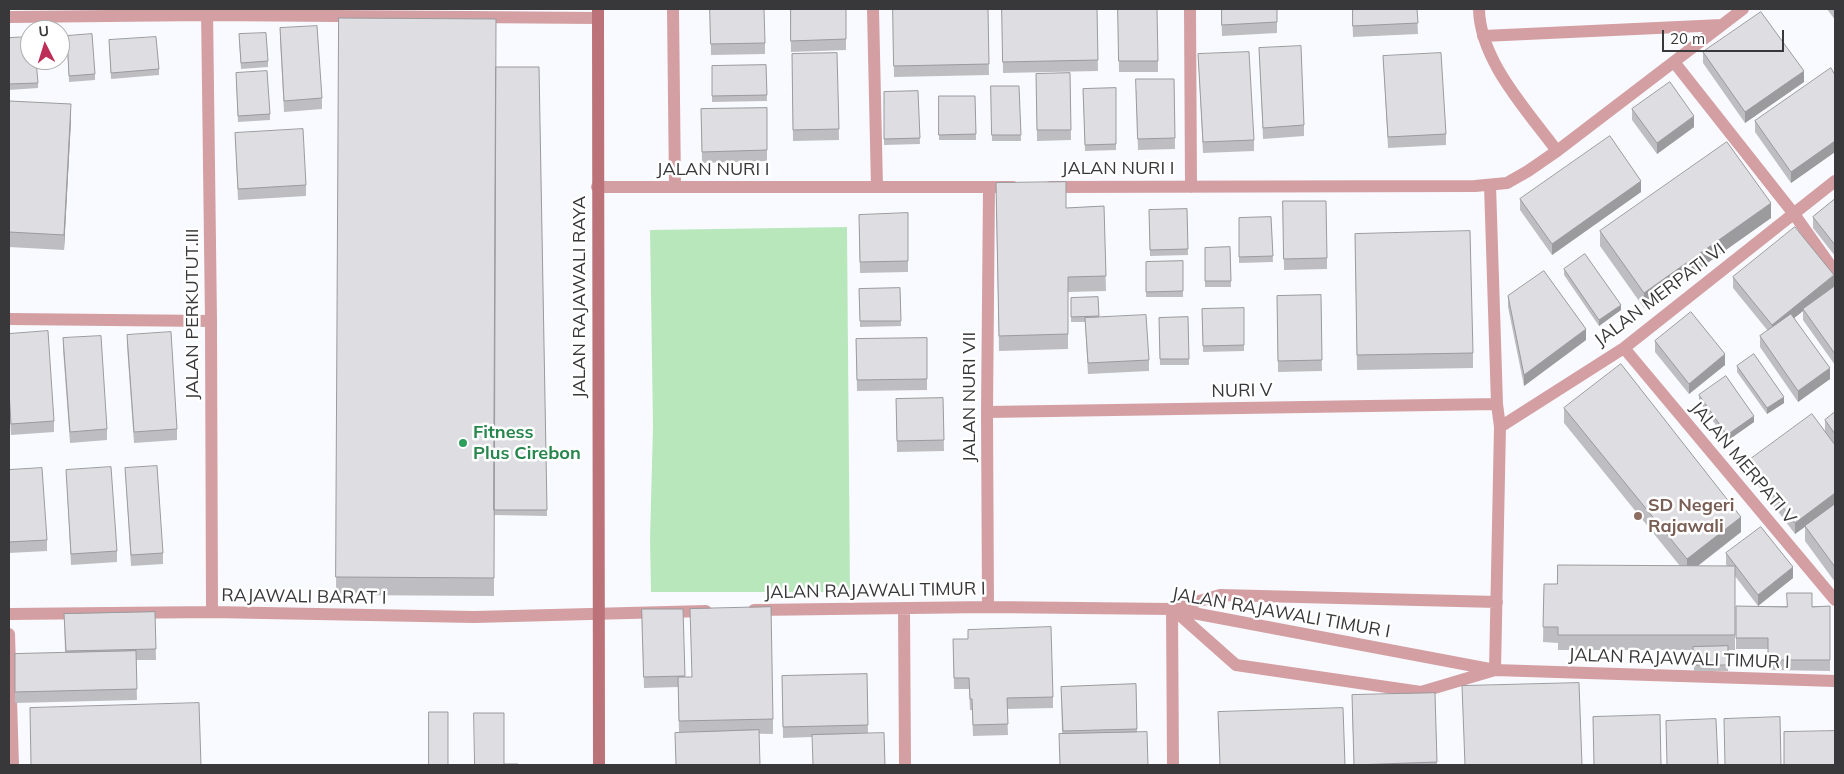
<!DOCTYPE html>
<html>
<head>
<meta charset="utf-8">
<style>
  body { margin:0 }
  #map { position:relative; width:1844px; height:774px; overflow:hidden; background:#f9faff; font-family:Mulish,sans-serif }
  canvas { display:block }
  .frame { position:absolute; inset:0; border:10px solid #38383a; pointer-events:none }
  .north { position:absolute; left:20px; top:20px; width:50px; height:50px; box-sizing:border-box; background:#fff; border:1px solid #afafb0; border-radius:50%; rotate:355deg; font-size:14px; font-weight:700; line-height:20px; text-align:center; color:#38383a }
  .north::after { content:''; display:block; margin:auto; width:18px; height:22px; background:#be2f58; clip-path:polygon(50% 0,100% 100%,50% 72%,0 100%) }
  .scale { position:absolute; left:1662px; top:30px; width:122px; height:22px; box-sizing:border-box; border:2px solid #38383a; border-top:0; padding-left:6px; font-size:15px; line-height:18px; white-space:nowrap; color:#38383a; -webkit-text-stroke:4px #fff; paint-order:stroke }
</style>
</head>
<body>
<div id="map">
<canvas width="1844" height="774"></canvas>
<div class="frame"></div>
<div class="north">U</div>
<div class="scale">20 m</div>
</div>
<script>
const ctx = document.querySelector('canvas').getContext('2d');
ctx.lineJoin = 'round';
function fillPath(path, color) { ctx.fillStyle = color; ctx.fill(path, 'evenodd'); }
function strokePath(path, color, width, dash) { ctx.strokeStyle = color; ctx.lineWidth = width; ctx.lineCap = dash ? 'butt' : 'round'; ctx.setLineDash(dash || []); ctx.stroke(path); }
function label(font, color, halo, rows, align = 'center') {
  ctx.font = font + ' Mulish,sans-serif'; ctx.lineWidth = 5; ctx.setLineDash([]); ctx.textBaseline = 'middle'; ctx.strokeStyle = halo; ctx.fillStyle = color; for (const [text, x, y, turn = 0] of rows) {
    ctx.save(); ctx.translate(x, y); ctx.rotate((+turn || 0) * Math.PI / 180); ctx.textAlign = isNaN(turn) ? turn : align; if (halo) ctx.strokeText(text, 0, 0); ctx.fillText(text, 0, 0); ctx.restore();
  }
}
fillPath(new Path2D(`
  M847,227L850,592H651L650,539L653,426L650,230Z`), '#b9e7bc');
strokePath(new Path2D(`
  M207,9L211,321L212,612
  M673,9L675,187
  M873,9L877,187
  M1190,9L1191,187
  M1479,9C1480,61 1527,110 1557,151
  M9,17L207,15L598,18
  M1483,36L1722,25
  M1674,62L1794,214L1835,272
  M597,187H1013
  M1051,187L1475,186L1507,183L1528,171L1557,151L1743,9
  M9,319L211,321
  M1624,348L1835,600
  M987,412L1497,404
  M1500,427L1624,348L1835,181
  M988,607L987,412L989,187
  M904,608L905,765
  M1175,608L1220,595L1497,602
  M1172,609L1173,765
  M754,610L988,607L1172,609L1495,670L1835,681
  M1174,610L1236,665L1421,692L1495,670L1500,427L1497,404L1490,185
  M9,614L212,612L474,617L706,611
  M9,634L13,765`), '#d39fa2', 12);
strokePath(new Path2D(`
  M598,9L599,765`), '#bb7278', 12);
fillPath(new Path2D(`
  M710,9L765,43V54L711,55Z
  M790,9H846V50L791,52Z
  M893,9H988L989,75L894,77Z
  M1002,9H1097L1098,71L1003,73Z
  M1118,9L1158,61V72H1119Z
  M1221,9H1277V33L1222,36Z
  M1352,9H1417L1418,34L1353,37Z
  M1827,9H1835V20Z
  M339,18L496,67H539L547,516L494,515V596L336,595Z
  M280,28L322,98V109L284,112L280,39Z
  M9,38L38,83V88L9,90Z
  M109,40L159,69V75L111,79Z
  M239,40L268,61V67L241,69Z
  M67,42L95,74V80L69,82Z
  M1259,48L1304,125V136L1263,139Z
  M1703,52L1804,82L1745,123L1703,63Z
  M837,53L839,140L793,141L792,54Z
  M1198,54L1254,140V151L1203,153Z
  M1383,56L1446,134V145L1388,148Z
  M766,65L767,101L712,102V66Z
  M1070,73L1071,140L1037,141L1036,74Z
  M1835,75V152L1791,183L1755,132V121Z
  M236,79L270,114V120L238,122Z
  M1174,79L1175,149L1138,150L1136,90Z
  M991,86H1019L1021,141H992Z
  M1116,88V150L1085,151L1083,89Z
  M918,91L920,144L884,145V92Z
  M939,96H975L976,140H939Z
  M9,101L71,120L64,250L9,247Z
  M767,108V161L702,163L701,109Z
  M1632,109L1694,127L1657,154L1632,120Z
  M235,133L306,185V196L238,200Z
  M1641,192L1552,255L1520,210V199Z
  M996,198L1066,208L1104,206L1106,291L1068,292V349L999,351Z
  M1835,199V256L1813,228V217Z
  M1283,201L1327,258V269L1284,270Z
  M1187,209L1188,255L1150,256L1149,210Z
  M908,213V272L860,273L859,226Z
  M1271,217L1273,262L1239,263V218Z
  M1771,218L1644,308L1600,246V231Z
  M1355,234L1473,353V368L1357,370Z
  M1230,247L1231,287H1205V248Z
  M1183,261V297H1146V262Z
  M1564,269L1621,310L1599,326L1564,275Z
  M1733,277L1834,286L1827,292L1835,286V365L1803,320V311L1794,318L1830,379L1798,402L1760,347V336L1768,331L1733,288Z
  M900,288L901,326L860,327L859,289Z
  M1321,295L1322,371L1278,372L1277,296Z
  M1508,296L1586,340L1524,386L1508,307Z
  M1098,297L1099,318L1149,360V371L1088,374L1085,322H1071V298Z
  M1244,308V351L1203,352L1202,309Z
  M1188,317L1189,365H1160L1159,318Z
  M9,334L54,421V432L11,435L9,402Z
  M127,335L177,429V440L134,443L127,346Z
  M63,338L107,429V440L70,443L63,349Z
  M927,338V390L857,391L856,339Z
  M1655,341L1725,365L1689,394L1655,352Z
  M1737,366L1784,403L1767,414L1737,372Z
  M1699,395L1754,422L1727,441L1699,401Z
  M943,398L944,451L897,452L896,399Z
  M1564,408L1741,532L1698,566H1727L1726,564V553L1793,578L1758,606L1735,576V650H1728V671H1694L1693,650H1558V643L1543,642L1544,584H1557L1680,566L1564,423Z
  M1835,412V582L1805,541V527L1795,534L1748,472V461L1825,431V420Z
  M125,468L163,553V564L131,566Z
  M9,470L47,540V551L9,553Z
  M66,470L117,551V562L71,565Z
  M1736,606H1830V671L1768,670V649H1736Z
  M683,609L685,677L773,719V734L679,732L678,687L644,688L642,620Z
  M155,612L156,660H136L137,700L15,703V654L65,653L64,614Z
  M953,639H968L1053,697V708L1007,709L1008,735L973,736L972,710H970L969,689H954Z
  M867,674L868,733L812,737L783,738L782,676Z
  M1136,684L1137,733L1062,734L1061,687Z
  M1435,693L1437,765H1354L1352,706Z`), '#bebec2');
fillPath(new Path2D(`
  M1804,71V82L1745,123V112Z
  M71,104V120L64,250V235Z
  M1694,116V127L1657,154V143Z
  M1835,141V152L1791,183V172Z
  M1641,181V192L1552,255V244Z
  M1771,203V218L1644,308V293Z
  M1834,275V286L1804,310L1803,309V311L1772,336V325Z
  M1621,305V310L1599,326V320Z
  M1586,329V340L1524,386V375Z
  M1725,354V365L1689,394V384Z
  M1830,368V379L1798,402V391Z
  M1784,397V403L1767,414V408Z
  M1754,416V422L1727,441V435Z
  M1835,493V504L1795,534V523Z
  M1741,517V532L1687,574V559Z
  M1793,567V578L1758,606V595Z`), '#9b9b9e');
const building = new Path2D(`
  M710,9H764L765,43L711,44Z
  M791,9H846V39L791,41Z
  M893,9H988L989,64L894,66Z
  M1002,9H1097L1098,60L1003,62Z
  M1118,9H1157L1158,61H1119Z
  M1222,9H1277V22L1222,25Z
  M1353,9H1417L1418,23L1353,26Z
  M1761,12L1804,71L1745,112L1703,52Z
  M339,18L496,19L494,578L336,577Z
  M317,26L322,98L284,101L280,28Z
  M266,33L268,61L241,63L239,34Z
  M92,34L95,74L69,76L67,36Z
  M30,37V60H36L38,83L9,84V38Z
  M156,37L159,69L111,73L109,40Z
  M1301,46L1304,125L1263,128L1259,48Z
  M1249,52L1254,140L1203,142L1198,54Z
  M837,53L839,129L793,130L792,54Z
  M1441,53L1446,134L1388,137L1383,56Z
  M766,65L767,95L712,96V66Z
  M496,67H539L547,510H494Z
  M1831,68L1835,75V141L1791,172L1755,121Z
  M267,71L270,114L238,116L236,73Z
  M1070,73L1071,130H1037L1036,74Z
  M1136,79H1174L1175,138L1138,139Z
  M1670,82L1694,116L1657,143L1632,109Z
  M991,86H1019L1021,135H992Z
  M1116,88V144L1085,145L1083,89Z
  M918,91L920,138L884,139V92Z
  M939,96H975L976,134L939,135Z
  M9,101L71,104L64,235L9,232Z
  M767,108V150L702,152L701,109Z
  M303,129L306,185L238,189L235,133Z
  M1610,136L1641,181L1552,244L1520,199Z
  M1727,142L1771,203L1644,293L1600,231Z
  M1066,182V208L1104,206L1106,276L1068,277V334L999,336L996,183Z
  M1835,199V245L1813,217Z
  M1283,201H1326L1327,258L1284,259Z
  M1187,209L1188,249L1150,250L1149,210Z
  M908,213V261L860,262L859,215Z
  M1271,217L1273,256L1239,257V218Z
  M1795,227L1834,275L1772,325L1733,277Z
  M1470,231L1473,353L1357,355L1355,234Z
  M1230,247L1231,281H1205V248Z
  M1585,254L1621,305L1599,320L1564,269Z
  M1183,261V291L1146,292V262Z
  M1544,271L1586,329L1524,375L1508,296Z
  M1835,286V354L1803,309Z
  M900,288L901,321H860L859,289Z
  M1321,295L1322,360L1278,361L1277,296Z
  M1098,297L1099,316L1071,317V298Z
  M1244,308V345L1203,346L1202,309Z
  M1691,312L1725,354L1689,384L1655,341Z
  M1791,314L1830,368L1798,391L1760,336Z
  M1146,315L1149,360L1088,363L1085,318Z
  M1188,317L1189,359H1160L1159,318Z
  M48,331L54,421L11,424L9,391V334Z
  M171,332L177,429L134,432L127,335Z
  M101,336L107,429L70,432L63,338Z
  M927,338V379L857,380L856,339Z
  M1754,354L1784,397L1767,408L1737,366Z
  M1621,364L1741,517L1687,559L1564,408Z
  M1726,376L1754,416L1727,435L1699,395Z
  M943,398L944,440L897,441L896,399Z
  M1835,412V434L1825,420Z
  M1812,414L1835,445V493L1795,523L1748,461Z
  M157,466L163,553L131,555L125,468Z
  M111,467L117,551L71,554L66,470Z
  M42,468L47,540L9,542V470Z
  M1835,504V567L1805,526Z
  M1761,527L1793,567L1758,595L1726,553Z
  M1558,565L1735,566V635H1558V627H1543L1544,584H1557Z
  M1787,593H1812V607L1830,606V660H1768V638H1736V606L1787,607Z
  M771,607L773,719L679,721L678,677H692L690,609Z
  M642,609H683L685,676L644,677Z
  M155,612L156,649L66,651L64,614Z
  M1051,627L1053,697L1007,698L1008,724L973,725L972,699H970L969,678H954L953,639H968V630Z
  M1728,646V665H1694L1693,647Z
  M136,651L137,689L15,692V654Z
  M867,674L868,725L783,727L782,676Z
  M1579,683L1582,765H1465L1462,686Z
  M1136,684L1137,729L1063,731L1061,687Z
  M1435,693L1437,762L1354,765L1352,695Z
  M199,703L201,765H31L30,708Z
  M1343,708L1345,765H1220L1218,712Z
  M429,712H448V765H429Z
  M474,713H504V764H518V765H475Z
  M1660,715L1661,765H1594L1593,717Z
  M1780,717L1781,765H1725L1724,719Z
  M1716,719L1718,765H1667L1666,721Z
  M759,730L760,765H676L675,733Z
  M1835,731V765H1784V732Z
  M1147,732L1148,765H1060L1059,734Z
  M884,733L885,765H813L812,735Z`);
fillPath(building, '#dddde2');
strokePath(building, '#9b9b9e', 1);
for (const [x, y, r, color] of [
  [463,443,5,"#2e9e5b"],
  [1638,516,5,"#8d6e63"]
]) { const dot = new Path2D(); dot.arc(x, y, r, 0, 2 * Math.PI); ctx.fillStyle = color; ctx.fill(dot); strokePath(dot, '#fff', 2); }
label('18px', '#38383a', '#fff', [
  ["JALAN NURI I",1118,169],
  ["JALAN NURI I",713,170],
  ["JALAN MERPATI VI",1660,295,-37],
  ["JALAN RAJAWALI RAYA",580,297,-90],
  ["JALAN PERKUTUT.III",193,314,-90],
  ["NURI V",1242,391,-1],
  ["JALAN NURI VII",970,397,-90],
  ["JALAN MERPATI V",1743,463,50],
  ["JALAN RAJAWALI TIMUR I",875,591,-1],
  ["RAJAWALI BARAT I",304,597,1],
  ["JALAN RAJAWALI TIMUR I",1281,613,10],
  ["JALAN RAJAWALI TIMUR I",1679,659,2]
]);
label('bold 18px', '#27864d', '#fff', [
  ["Fitness",473,433],
  ["Plus Cirebon",473,454]
], 'left');
label('bold 18px', '#785e54', '#fff', [
  ["SD Negeri",1648,506],
  ["Rajawali",1648,527]
], 'left');
</script>
</body>
</html>
